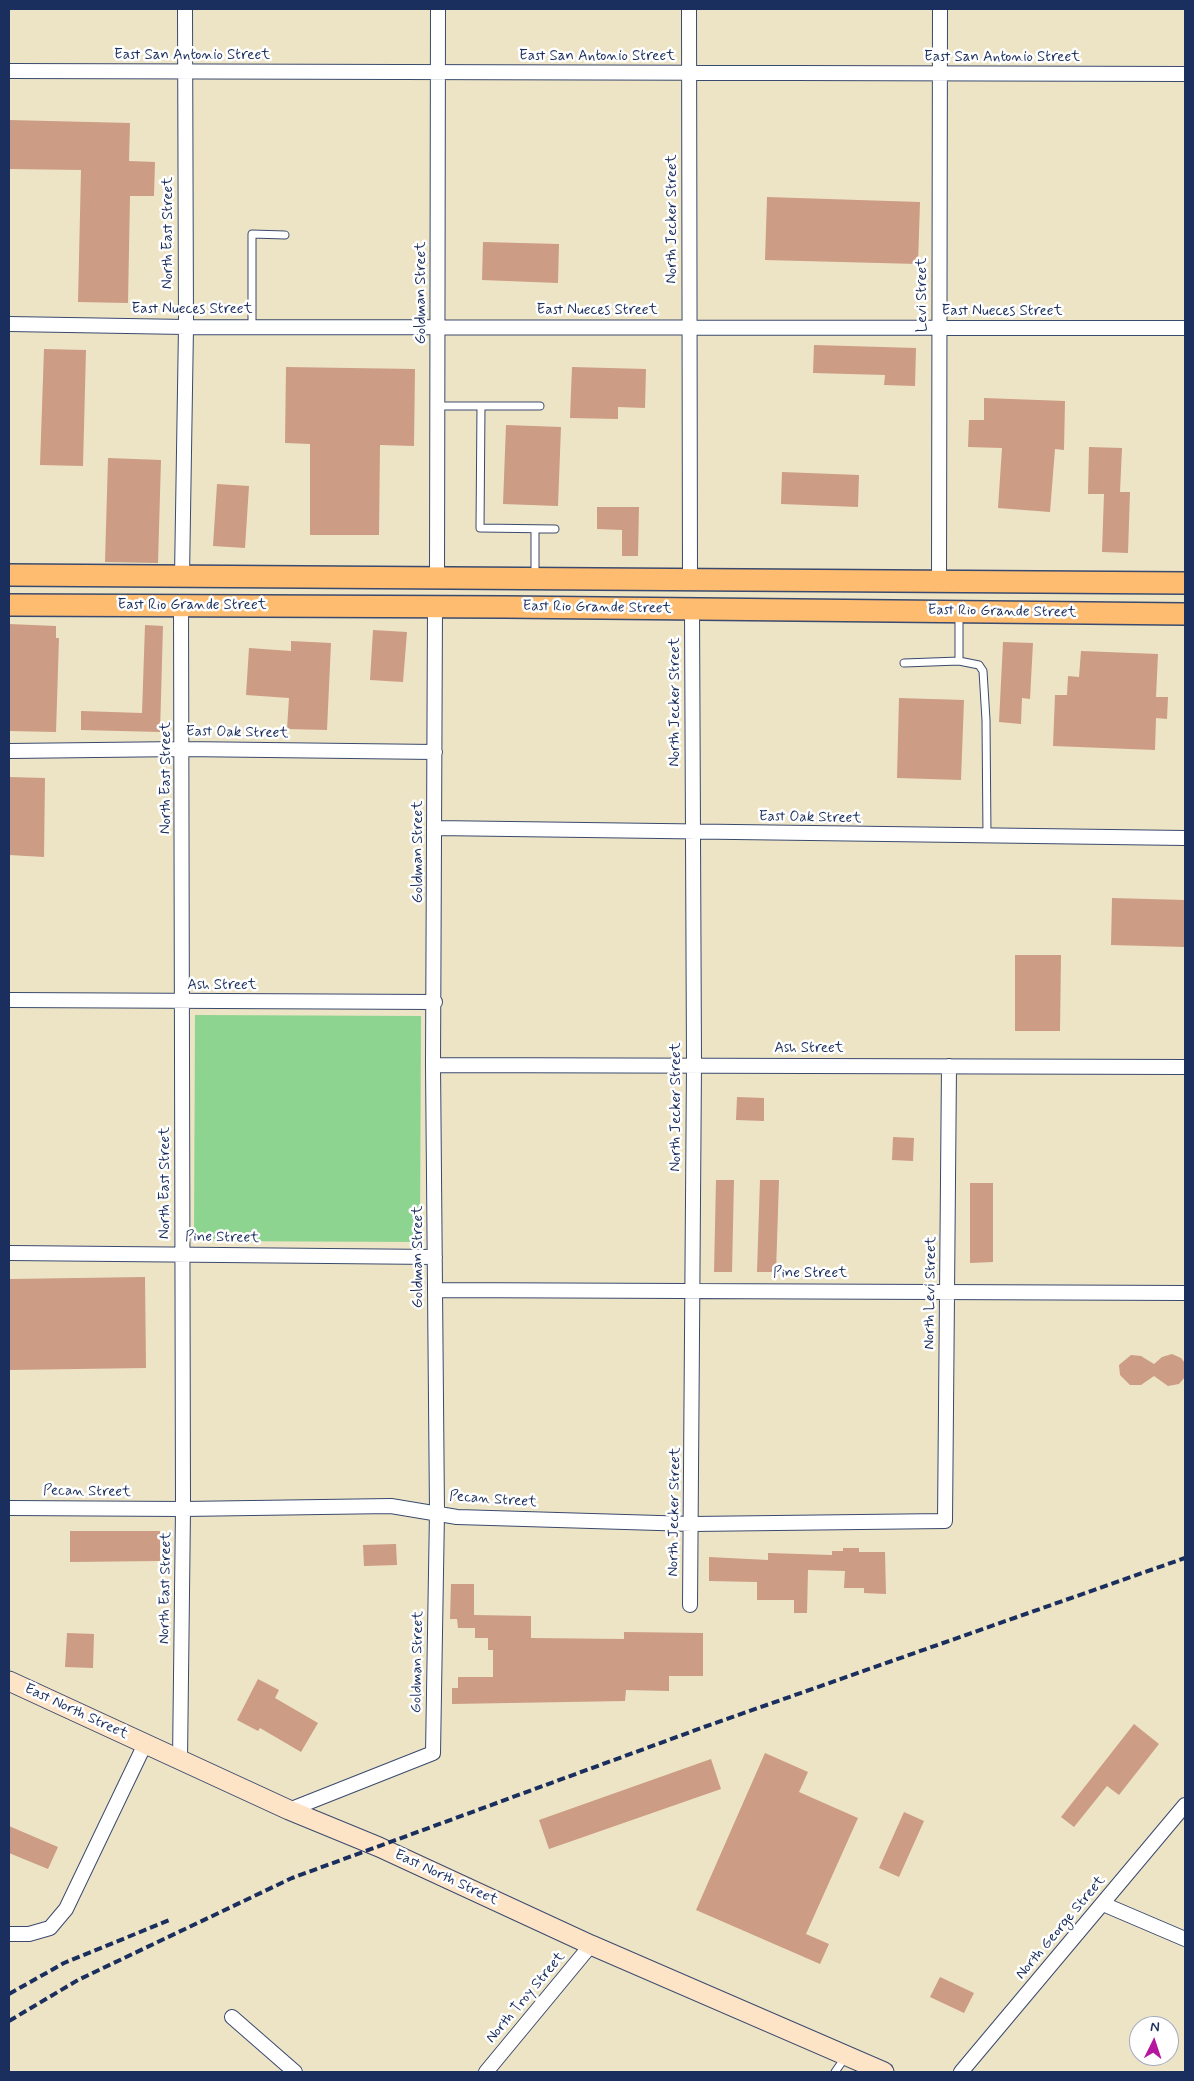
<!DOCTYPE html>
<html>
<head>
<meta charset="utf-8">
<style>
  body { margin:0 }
  #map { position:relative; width:1194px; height:2081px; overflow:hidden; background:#ede4c6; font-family:Mynerve,sans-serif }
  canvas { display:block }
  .frame { position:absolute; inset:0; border:10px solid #1b2f5e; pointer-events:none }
  .north { position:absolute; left:1129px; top:2016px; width:50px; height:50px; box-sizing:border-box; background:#fff; border:1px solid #a4acbf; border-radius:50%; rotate:4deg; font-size:14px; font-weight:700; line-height:20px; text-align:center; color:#1b2f5e }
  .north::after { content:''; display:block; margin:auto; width:18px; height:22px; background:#b5179e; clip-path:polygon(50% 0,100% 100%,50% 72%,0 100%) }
</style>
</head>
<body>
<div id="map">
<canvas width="1194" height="2081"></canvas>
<div class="frame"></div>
<div class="north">N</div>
</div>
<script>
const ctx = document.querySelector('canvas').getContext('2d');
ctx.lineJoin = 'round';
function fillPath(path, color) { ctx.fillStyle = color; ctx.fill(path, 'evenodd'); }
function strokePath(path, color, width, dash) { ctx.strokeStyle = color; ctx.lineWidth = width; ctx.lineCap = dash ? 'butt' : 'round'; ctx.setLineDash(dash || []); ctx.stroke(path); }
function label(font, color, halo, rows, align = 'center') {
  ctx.font = font + ' Mynerve,sans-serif'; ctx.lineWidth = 5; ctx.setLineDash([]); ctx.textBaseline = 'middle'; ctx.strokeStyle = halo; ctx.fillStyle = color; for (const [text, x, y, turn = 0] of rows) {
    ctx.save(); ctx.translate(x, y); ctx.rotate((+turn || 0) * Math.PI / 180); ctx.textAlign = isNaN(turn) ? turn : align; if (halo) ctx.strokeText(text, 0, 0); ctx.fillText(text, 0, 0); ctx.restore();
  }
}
fillPath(new Path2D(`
  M195,1015L421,1016L420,1242L194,1241Z`), '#8cd48f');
fillPath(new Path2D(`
  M9,120L130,123L129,161L155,162L154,196H130L128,303L78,302L81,170L9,169Z
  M767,197L920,202L918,264L765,260Z
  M483,242L559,244L558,283L482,280Z
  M814,345L916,348L915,386L884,385L885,375L813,373Z
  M44,349L86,350L83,466L40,465Z
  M286,367L415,369L414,446L380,445L379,535H310V444L285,443Z
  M572,367L646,369L645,408L618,407V419L570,418Z
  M984,398L1065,401L1064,450L1055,449L1050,512L998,508L1002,448L968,447L969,420H984Z
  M506,425L561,427L558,506L503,504Z
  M1089,447L1122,448L1120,492H1130L1128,553L1102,552L1104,494H1088Z
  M108,458L161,460L158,563L105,562Z
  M782,472L859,475L858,507L781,504Z
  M217,484L249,486L245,548L213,546Z
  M597,507H639L638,556H622V530L597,529Z
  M9,624L56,626V638H59L56,732L9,731Z
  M145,625L163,626L160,732L81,730V711L142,713Z
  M373,630L407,632L403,682L370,680Z
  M291,641L331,643L327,730L287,729L289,698L246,695L249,648L291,651Z
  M1003,642L1033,643L1030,699L1022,698L1021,724L999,722Z
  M1081,651L1158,654L1156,697H1168L1167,719L1156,718L1155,750L1053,746L1055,695H1067L1068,676L1079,677Z
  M899,698L964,700L961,780L897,778Z
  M9,777L45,778L44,857L9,855Z
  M1112,898L1185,900V947L1111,945Z
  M1015,955H1061L1060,1031H1015Z
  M737,1097L764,1098V1121L736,1120Z
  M893,1137L914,1138L913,1161L892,1160Z
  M716,1180H734L732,1272H714Z
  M760,1180H779L776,1272H757Z
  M970,1183H993V1262L970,1263Z
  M145,1277L146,1368L9,1370V1279Z
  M1172,1354L1181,1358L1185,1363V1377L1179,1384L1168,1386L1154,1376L1141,1385H1130L1120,1375L1119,1365L1131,1355L1141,1356L1154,1364L1162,1357Z
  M70,1531H160V1561L70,1562Z
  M396,1544L397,1565L364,1566L363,1545Z
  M843,1548H859V1552H885L886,1594L864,1593V1588H844L845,1571L808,1570L807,1613H794V1600H757V1582L709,1581V1557L768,1560V1553L832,1555V1551H843Z
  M451,1584H474V1615L531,1616V1638L624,1639V1632L703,1633V1676H669V1691L626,1690L625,1701L452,1704V1688H458V1677H493V1650H488V1638H475V1628H458L457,1619H450Z
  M67,1633L94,1634L93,1668L65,1667Z
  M258,1679L279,1690L275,1698L318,1723L301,1752L260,1728L258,1731L237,1720Z
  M1134,1724L1159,1744L1119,1795L1107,1786L1074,1827L1061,1817Z
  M765,1753L808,1772L799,1792L858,1818L806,1934L829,1944L820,1964L696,1910Z
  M711,1759L721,1789L549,1849L539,1820Z
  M904,1812L924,1821L899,1877L879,1868Z
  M9,1826L58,1847L48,1869L9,1853Z
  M940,1977L974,1993L964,2013L930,1997Z`), '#cc9c84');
const lane = new Path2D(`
  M252,327V234L285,235
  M438,406H540
  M481,406L480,528L555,529
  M535,576V529
  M959,661L979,665L983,671L986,720L987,836
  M904,663L959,661V615
  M835,2072L846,2056`);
const street = new Path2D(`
  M689,9L690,579
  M9,71L1185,74
  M9,324L186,327L1185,328
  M182,576L186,327L185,9
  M437,578L438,9
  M939,581L940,9
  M9,751L183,749L435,752
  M435,828L1185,838
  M9,1000L435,1002
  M433,1065L1185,1067
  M9,1253L435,1257
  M435,1290L1185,1293
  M9,1508L183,1509L391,1506L457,1517L692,1524L945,1521L949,1066
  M690,1605L694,1064L692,609
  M180,1760L183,1509L181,606
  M289,1810L433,1753L437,1512L433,1065L435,607
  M1103,1904L1185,1939
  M9,1934H29L50,1928L66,1909L145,1744
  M232,2017L295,2072
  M486,2072L591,1945
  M961,2072L1185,1805`);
const secondary = new Path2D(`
  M9,1681L289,1810L379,1847L591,1945L884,2072`);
const primary = new Path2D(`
  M9,575L1185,583
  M9,605L505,607L1185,614`);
strokePath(lane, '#3a4a6e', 9);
strokePath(street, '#3a4a6e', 16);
strokePath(secondary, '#3a4a6e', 21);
strokePath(primary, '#3a4a6e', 24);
strokePath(lane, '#fff', 7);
strokePath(street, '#fff', 14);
strokePath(secondary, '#fee4c6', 19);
strokePath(primary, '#fdbc70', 21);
strokePath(new Path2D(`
  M9,1994L64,1963L172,1919
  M9,2021L78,1980L292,1878L704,1727L1185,1558`), '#1b2f5e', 4, [8, 4]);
label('15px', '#1b2f5e', '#fff', [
  ["East San Antonio Street",192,56],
  ["East San Antonio Street",597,57],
  ["East San Antonio Street",1002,58],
  ["North Jecker Street",673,219,-90],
  ["North East Street",169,233,-90],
  ["Goldman Street",422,293,-90],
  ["Levi Street",923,295,-90],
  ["East Nueces Street",192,310],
  ["East Nueces Street",597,311],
  ["East Nueces Street",1002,312],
  ["East Rio Grande Street",192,606],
  ["East Rio Grande Street",597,608,1],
  ["East Rio Grande Street",1002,612,1],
  ["North Jecker Street",676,702,-90],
  ["East Oak Street",237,733,1],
  ["North East Street",167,778,-90],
  ["East Oak Street",810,818,1],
  ["Goldman Street",419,852,-90],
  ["Ash Street",222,986],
  ["Ash Street",809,1049],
  ["North Jecker Street",677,1107,-90],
  ["North East Street",166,1183,-90],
  ["Pine Street",222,1238,1],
  ["Goldman Street",419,1257,-90],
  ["Pine Street",810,1274],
  ["North Levi Street",931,1293,-89],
  ["Pecan Street",87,1492,1],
  ["Pecan Street",493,1500,4],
  ["North Jecker Street",675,1512,-89],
  ["North East Street",166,1588,-89],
  ["Goldman Street",418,1662,-89],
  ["East North Street",76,1712,25],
  ["East North Street",446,1878,25],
  ["North George Street",1061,1928,-50],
  ["North Troy Street",526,1998,-50]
]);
</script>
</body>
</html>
